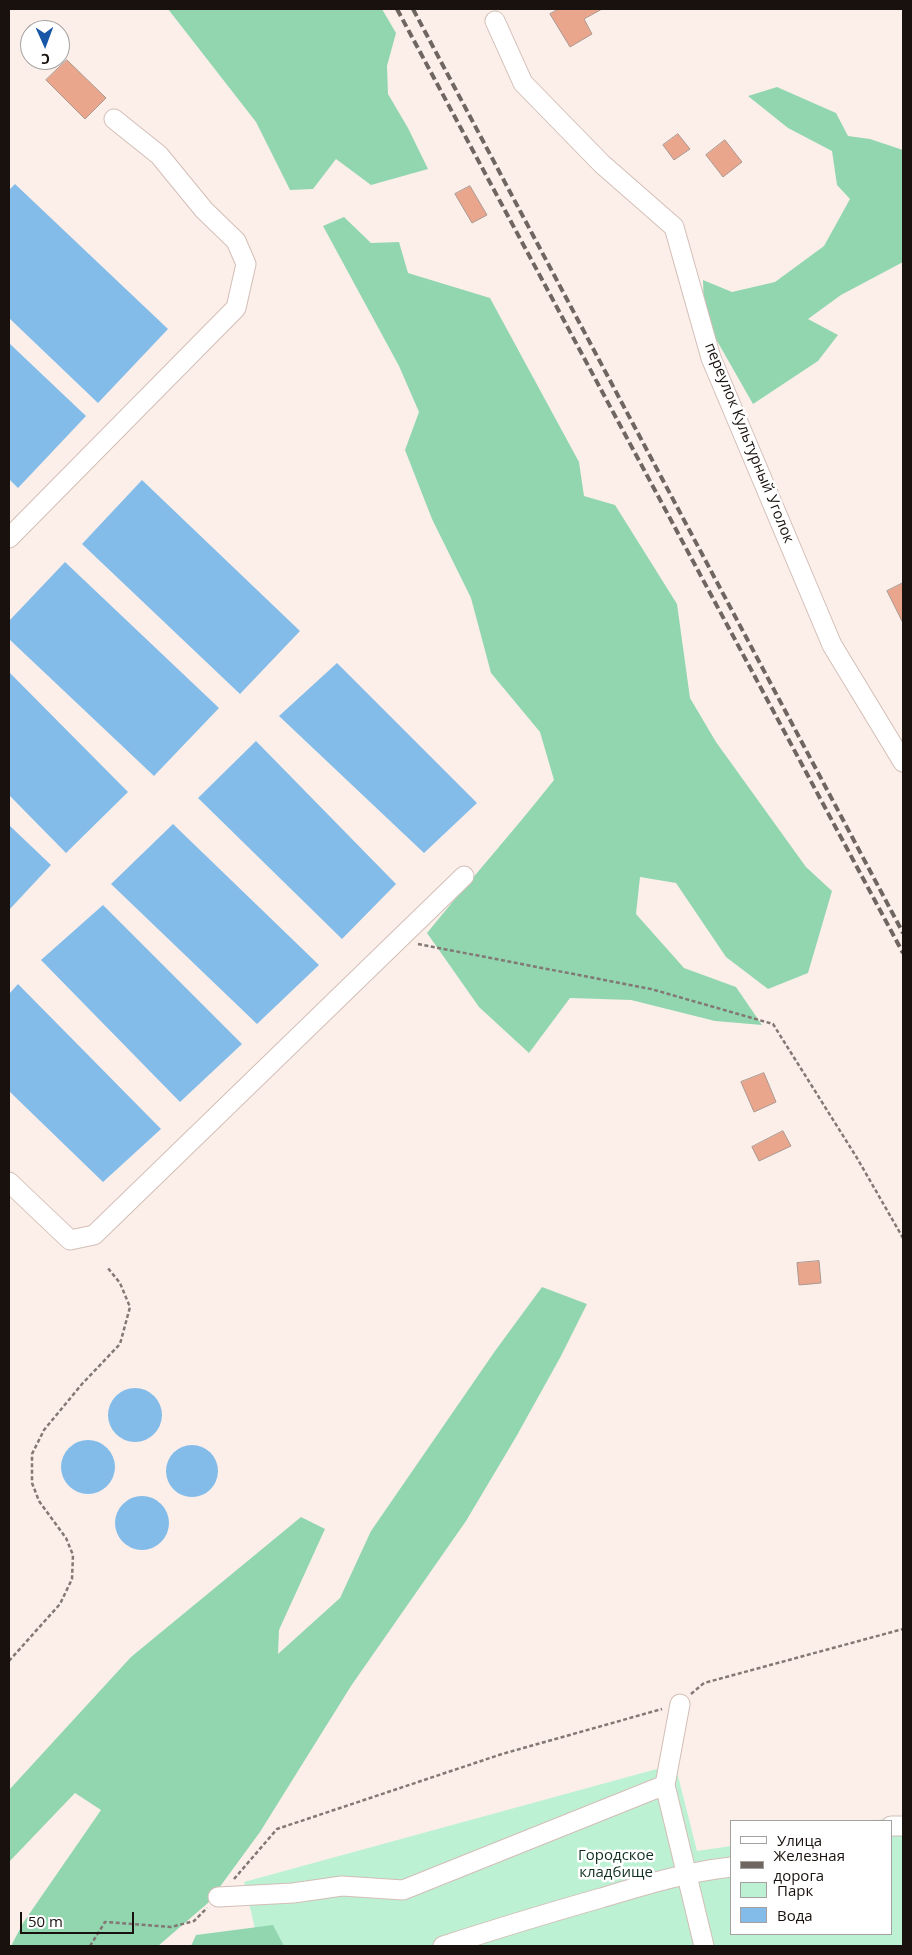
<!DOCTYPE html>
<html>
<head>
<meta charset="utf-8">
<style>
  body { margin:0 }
  #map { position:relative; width:912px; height:1955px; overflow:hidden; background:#fcefea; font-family:"Open Sans",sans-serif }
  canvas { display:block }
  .frame { position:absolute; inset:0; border:10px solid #18110e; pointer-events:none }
  .legend { position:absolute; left:730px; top:1820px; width:162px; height:115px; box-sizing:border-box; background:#fff; border:1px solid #a3a09f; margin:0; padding:6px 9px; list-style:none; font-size:15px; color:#18110e }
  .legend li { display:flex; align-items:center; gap:10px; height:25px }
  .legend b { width:25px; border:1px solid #a3a09f }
  .north { position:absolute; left:20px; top:20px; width:50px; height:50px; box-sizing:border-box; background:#fff; border:1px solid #a3a09f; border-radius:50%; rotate:178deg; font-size:14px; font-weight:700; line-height:20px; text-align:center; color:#18110e }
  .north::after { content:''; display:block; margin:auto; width:18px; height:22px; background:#1856a7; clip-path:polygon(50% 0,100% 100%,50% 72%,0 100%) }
  .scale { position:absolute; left:20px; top:1912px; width:114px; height:22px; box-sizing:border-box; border:2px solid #18110e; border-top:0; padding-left:6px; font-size:15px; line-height:18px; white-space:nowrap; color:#18110e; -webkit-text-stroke:4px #fff; paint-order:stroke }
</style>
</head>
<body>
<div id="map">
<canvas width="912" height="1955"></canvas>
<div class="frame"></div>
<ul class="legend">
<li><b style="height:6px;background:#fff"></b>Улица</li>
<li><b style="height:6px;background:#6f6561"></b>Железная дорога</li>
<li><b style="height:14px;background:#bdf1d3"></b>Парк</li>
<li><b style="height:14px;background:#83bce9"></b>Вода</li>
</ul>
<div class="north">С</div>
<div class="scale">50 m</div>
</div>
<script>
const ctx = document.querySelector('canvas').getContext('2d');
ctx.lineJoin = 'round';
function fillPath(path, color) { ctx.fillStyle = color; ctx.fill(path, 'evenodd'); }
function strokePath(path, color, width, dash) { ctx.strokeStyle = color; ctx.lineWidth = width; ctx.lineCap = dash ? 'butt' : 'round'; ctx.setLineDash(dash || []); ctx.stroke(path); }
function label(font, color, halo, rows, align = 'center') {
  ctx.font = font + ' "Open Sans",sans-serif'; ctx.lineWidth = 5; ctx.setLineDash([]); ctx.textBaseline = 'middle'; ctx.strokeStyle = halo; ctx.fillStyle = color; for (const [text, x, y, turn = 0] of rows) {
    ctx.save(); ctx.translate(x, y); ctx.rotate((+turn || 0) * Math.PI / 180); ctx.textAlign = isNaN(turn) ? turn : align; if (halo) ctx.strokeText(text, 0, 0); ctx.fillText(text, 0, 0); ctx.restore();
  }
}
fillPath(new Path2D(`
  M675,1764L697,1851L731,1846V1934H891V1821H872L903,1816V1946H259L244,1882Z`), '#bdf1d3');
fillPath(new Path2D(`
  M168,9H382L396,33L387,66L388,94L408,128L428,169L371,185L336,159L313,189L290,190L256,122Z
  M777,87L836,113L848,136L870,139L903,150V262L841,295L808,319L838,335L818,361L753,404L704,318L703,280L732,292L775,282L824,246L850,199L837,185L832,151L788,128L748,96Z
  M344,217L371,243L399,242L408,273L490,298L579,462L584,496L615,505L677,604L690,698L716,742L806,867L832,891L808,973L768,989L726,957L676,883L640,877L636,914L684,968L736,987L762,1025L715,1021L631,1000L570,998L529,1053L479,1007L427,933C469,881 513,832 554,780L540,732L491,673L471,598L432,519L405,450L419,412L399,366L323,226Z
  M542,1287L587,1304L561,1356L516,1437L466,1521L351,1686L260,1832L208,1903L158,1946H11L23,1923L101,1810L75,1793L9,1862V1790L131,1657L301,1517L325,1529L279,1630L278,1654L340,1598L371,1531L495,1351Z
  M273,1925L284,1946H191L196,1935Z`), '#92d6b0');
fillPath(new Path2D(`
  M15,184L168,329L98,403L9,318V190Z
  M9,343L86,416L18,488L9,479Z
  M142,480L300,631L240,694L82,544Z
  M65,562L219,708L154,776L9,639V621Z
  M337,663L477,803L424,853L279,716Z
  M9,672L128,792L66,853L9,795Z
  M256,741L396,884L342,939L198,798Z
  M173,824L319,965L257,1024L111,884Z
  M9,825L51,865L9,910Z
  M103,905L242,1044L180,1102L41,960Z
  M18,984L161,1129L103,1182L9,1091V994Z
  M108 1415a27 27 0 1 1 54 0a27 27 0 1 1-54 0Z
  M61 1467a27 27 0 1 1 54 0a27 27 0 1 1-54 0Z
  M166 1471a26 26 0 1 1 52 0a26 26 0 1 1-52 0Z
  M115 1523a27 27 0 1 1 54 0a27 27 0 1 1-54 0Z`), '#83bce9');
const building = new Path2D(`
  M559,9H602L584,19L592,34L570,47L550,14Z
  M67,60L106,98L85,119L46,80Z
  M678,134L690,149L674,160L663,145Z
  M725,140L742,162L723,177L706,155Z
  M470,186L487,215L472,223L455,194Z
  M903,583V623L887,591Z
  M764,1073L776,1102L754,1112L741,1082Z
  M783,1131L791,1146L759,1161L752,1147Z
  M819,1261L821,1283L799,1285L797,1263Z`);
fillPath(building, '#eaa68d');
strokePath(building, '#ab9890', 1);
const minor = new Path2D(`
  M495,21L523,83L602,164L674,227L711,358L832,645L903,762
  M9,538L236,308L246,264L236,241L204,210L159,155L114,119
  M9,1182L70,1240L94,1235L464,876
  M665,1785L680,1704
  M891,1826H903
  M218,1897L293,1893L342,1886L403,1890L665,1785L704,1946
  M443,1946C496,1929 548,1913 601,1898C644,1885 686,1872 731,1867`);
strokePath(minor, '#d3beb7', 21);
strokePath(new Path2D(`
  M418,944L651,989L773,1024L857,1158L903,1238
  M9,1661L60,1604L72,1579L73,1555L66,1538L39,1501L32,1483V1454L44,1430L82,1384L120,1344L130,1307L120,1283L107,1267
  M691,1694L704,1683L903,1629
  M234,1879L277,1829L502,1754L662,1709
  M90,1946L105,1922L171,1927L194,1921L207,1908`), '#827874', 2.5, [4, 2.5]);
strokePath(minor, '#fff', 19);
strokePath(new Path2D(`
  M397,9L903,953
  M413,9L903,933`), '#6f6561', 4, [8, 4]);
label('15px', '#18110e', '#fff', [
  ["переулок Культурный Уголок",749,443,68]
]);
label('15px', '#123121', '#fff', [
  ["Городское",616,1856],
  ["кладбище",616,1873]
]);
</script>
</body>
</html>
